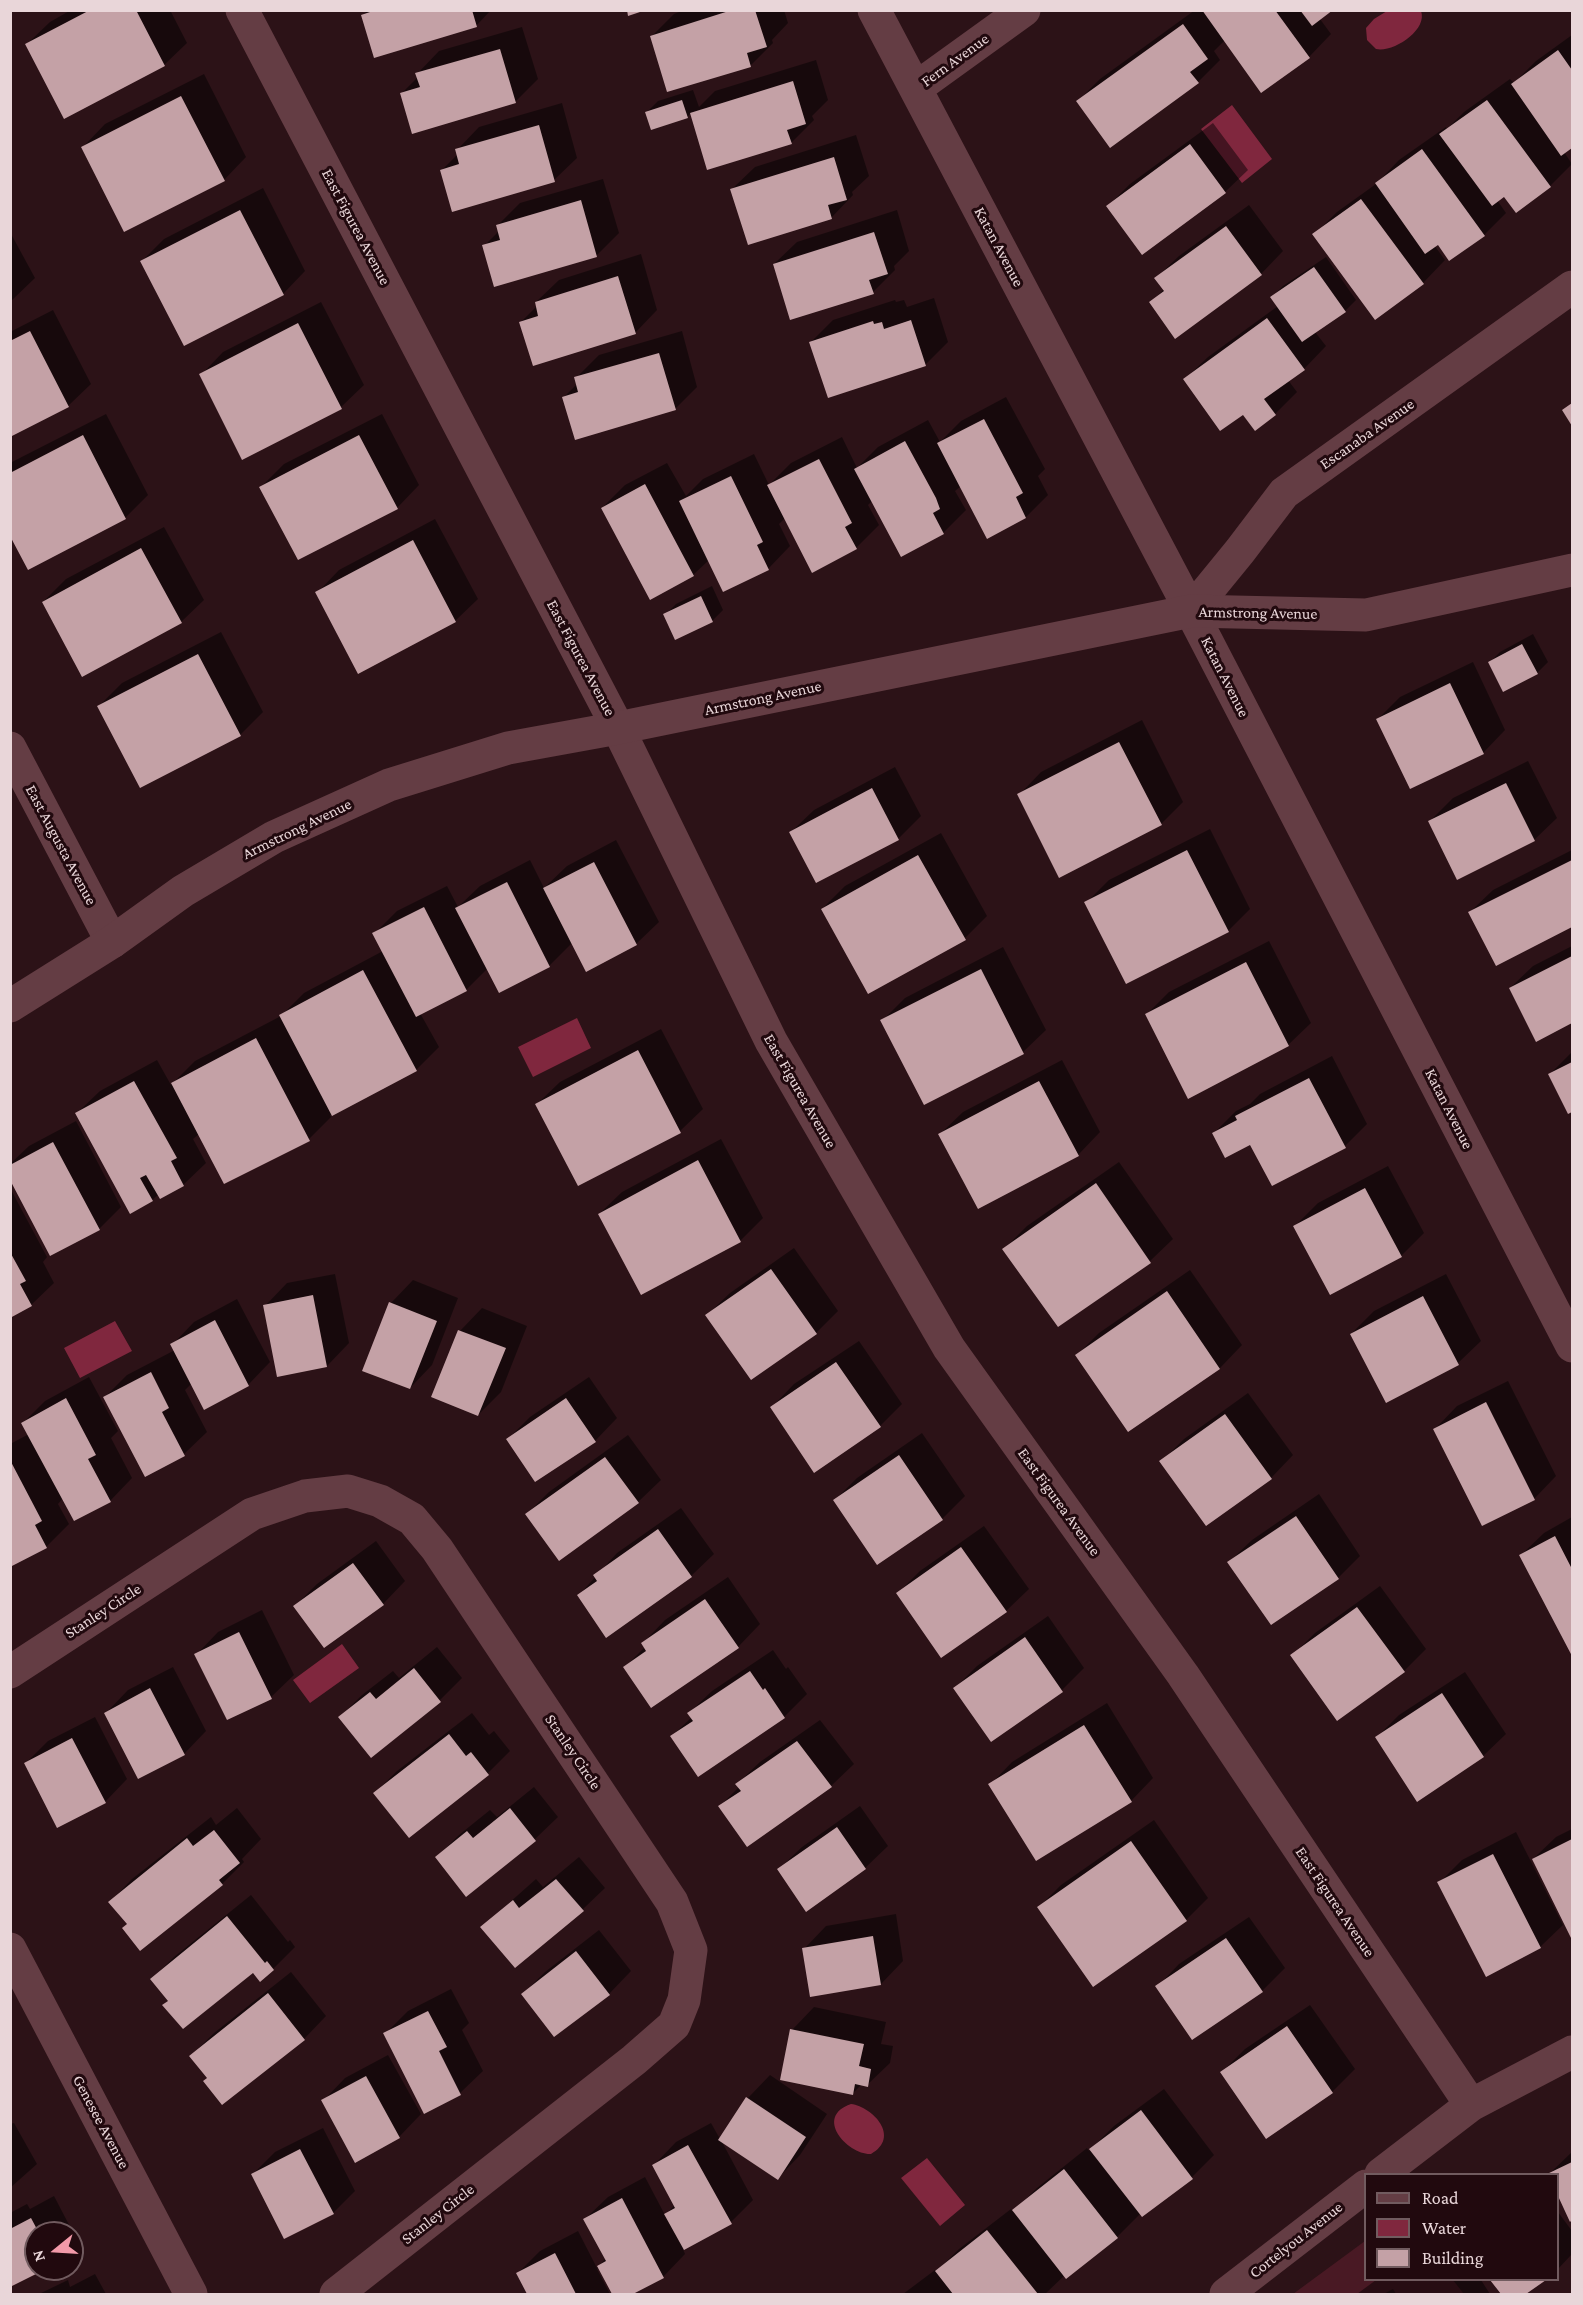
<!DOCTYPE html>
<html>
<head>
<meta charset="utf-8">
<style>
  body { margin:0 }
  #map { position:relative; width:1583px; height:2305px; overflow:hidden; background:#2c1217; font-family:"Crimson Pro",serif }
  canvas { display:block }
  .frame { position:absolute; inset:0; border:12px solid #e9d6d9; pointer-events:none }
  .legend { position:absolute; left:1364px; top:2173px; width:195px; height:108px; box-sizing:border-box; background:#21090e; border:2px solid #715b5f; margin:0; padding:8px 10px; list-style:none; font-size:18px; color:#e9d6d9 }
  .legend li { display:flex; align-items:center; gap:12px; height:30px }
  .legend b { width:30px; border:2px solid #715b5f }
  .north { position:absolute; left:24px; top:2221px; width:60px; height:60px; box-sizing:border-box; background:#21090e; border:2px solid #715b5f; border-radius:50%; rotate:252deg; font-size:16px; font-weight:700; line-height:24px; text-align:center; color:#e9d6d9 }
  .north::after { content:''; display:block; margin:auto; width:21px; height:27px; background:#f39aa9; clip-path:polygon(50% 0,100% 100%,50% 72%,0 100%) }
</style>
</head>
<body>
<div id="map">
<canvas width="1583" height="2305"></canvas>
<div class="frame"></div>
<ul class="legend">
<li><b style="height:8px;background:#643d44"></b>Road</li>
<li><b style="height:16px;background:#80273e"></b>Water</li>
<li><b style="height:16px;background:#c4a1a6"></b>Building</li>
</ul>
<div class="north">N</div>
</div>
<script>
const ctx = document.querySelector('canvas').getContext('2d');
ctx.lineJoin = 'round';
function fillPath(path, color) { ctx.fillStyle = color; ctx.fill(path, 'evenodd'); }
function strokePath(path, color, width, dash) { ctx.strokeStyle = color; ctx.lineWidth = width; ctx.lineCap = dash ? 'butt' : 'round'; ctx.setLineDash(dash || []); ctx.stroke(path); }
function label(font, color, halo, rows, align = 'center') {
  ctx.font = font + ' "Crimson Pro",serif'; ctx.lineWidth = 6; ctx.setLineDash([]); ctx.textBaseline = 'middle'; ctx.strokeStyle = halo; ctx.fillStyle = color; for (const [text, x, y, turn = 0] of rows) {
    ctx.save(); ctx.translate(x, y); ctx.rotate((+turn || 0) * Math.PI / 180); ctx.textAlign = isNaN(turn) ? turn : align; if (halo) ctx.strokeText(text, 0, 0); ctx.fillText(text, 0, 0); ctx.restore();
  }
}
fillPath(new Path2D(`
  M1365,2241L1366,2280H1453L1464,2294H1396L1393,2289L1384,2294H1293Z`), '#491924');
fillPath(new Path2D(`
  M1387,11H1421C1428,30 1393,53 1376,49L1367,40L1366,28L1374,19Z
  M1232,105L1272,159L1242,183L1201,129Z
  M577,1018L591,1048L533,1077L518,1047Z
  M115,1321L132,1351L80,1378L64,1348Z
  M342,1644L359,1668L310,1703L293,1680Z
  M851,2104C873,2107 901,2137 871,2154C848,2155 813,2117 851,2104Z
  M927,2158L965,2205L940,2226L901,2178Z`), '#80273e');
fillPath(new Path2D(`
  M71,10H170L187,43L164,65L27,44L50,22Z
  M368,10H491L476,26L363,15Z
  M684,10H784L788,23L772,40L773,43L751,65L668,91L652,36L674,14Z
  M1195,10H1331L1320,19L1331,34L1309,57L1225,40L1214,51L1220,60L1198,82L1078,101L1100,79Z
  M522,27L538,79L515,102L402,93L418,77L417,74L439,51Z
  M1572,35V146L1564,152L1572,164L1550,186L1516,211L1505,195L1497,200L1506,213L1484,235L1438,243L1434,245L1445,260L1423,283L1314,235L1337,212L1376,184L1399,160L1446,127L1447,129L1464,112L1510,79L1514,83L1536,61Z
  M816,60L828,100L812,116L814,120L791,143L708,168L692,112L687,117L647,112L658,101L693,90L699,107L715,91Z
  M204,74L246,157L224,180L83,147L105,124Z
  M562,103L577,158L554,180L442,170L458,154L457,150L479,127Z
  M1213,123L1248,170L1225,192L1108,206L1130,184Z
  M856,135L869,176L852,192L853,195L831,218L732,189L755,167Z
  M603,179L619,233L597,255L495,285L484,246L499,231L498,225L520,203Z
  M263,188L305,271L283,294L142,261L164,239Z
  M1249,205L1283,251L1261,274L1151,303L1164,289L1156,278L1179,256Z
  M897,210L909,251L894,266L895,270L873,292L774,264L797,242Z
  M10,232L35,278L10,302Z
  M641,254L657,310L635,333L521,322L537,306L536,302L559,280Z
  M1326,257L1356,300L1345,311L1315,332L1326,346L1304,369L1288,380L1297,392L1275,414L1243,413L1185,379L1208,357L1278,306L1272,297L1283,286Z
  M934,298L948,342L925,365L811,342L833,320L895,300L896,302L904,300L907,307Z
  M321,302L364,385L341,407L242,458L201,375L223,352Z
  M53,310L91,384L68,406L10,436V332Z
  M682,331L697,387L675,409L564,397L578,383L576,378L599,355Z
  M1006,397L1045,469L1038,476L1048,495L1026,517L988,537L961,486L955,491L966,510L943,533L902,555L872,501L868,505L879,525L856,548L785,518L779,524L790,546L768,569L709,560L693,575L602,508L625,485L667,463L686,496L703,479L754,454L769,485L791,463L842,437L857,468L878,447L928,420L940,442L961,421Z
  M106,414L148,495L125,518L29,568L10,533V463Z
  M382,414L419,485L397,508L261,487L284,464Z
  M435,519L478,599L455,621L317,593L339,570Z
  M164,527L204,600L181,622L43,602L66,579Z
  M712,586L723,610L712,621L665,615L676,604Z
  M221,632L263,712L240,735L99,706L122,683Z
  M1533,634L1548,662L1537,673L1489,663L1500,652Z
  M1473,662L1505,730L1483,753L1378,719L1400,697Z
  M1142,720L1183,802L1161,824L1019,795L1041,772Z
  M1528,761L1557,818L1534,840L1430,821L1453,798Z
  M895,767L921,816L898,839L791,832L814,810Z
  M1210,829L1250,909L1228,931L1086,903L1109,880Z
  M941,833L987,916L965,938L822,909L845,886Z
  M616,840L659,922L636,944L572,943L549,966L500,991L488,968L466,990L420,1013L439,1047L416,1070L330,1115L331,1117L309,1139L199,1134L193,1139L206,1163L183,1185L159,1194L152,1200L77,1113L100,1091L157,1060L171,1085L195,1061L281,1016L304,993L383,951L374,934L397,911L447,886L458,907L480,886L530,860L544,888L567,866Z
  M1572,850V925L1496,964L1470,912L1493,890Z
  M1269,941L1311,1023L1288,1045L1147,1014L1169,992Z
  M1572,946V1022L1537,1040L1510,988L1533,966Z
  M1003,947L1046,1030L1023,1052L925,1103L882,1021L905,998Z
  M661,1029L703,1109L680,1131L537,1104L560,1082Z
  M1572,1052V1110L1569,1112L1550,1074Z
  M1332,1056L1367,1124L1345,1146L1251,1143L1214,1133L1236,1111L1250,1104L1260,1094Z
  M1062,1060L1100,1132L1078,1155L940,1134L963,1112Z
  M76,1121L121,1207L99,1229L10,1177V1164L29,1146Z
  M721,1139L763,1218L741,1240L642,1293L599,1214L622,1192Z
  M1119,1162L1173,1239L1150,1261L1058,1325L1004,1249L1027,1226Z
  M1388,1166L1424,1233L1401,1256L1295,1226L1318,1203Z
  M10,1188L47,1257L43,1262L54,1283L31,1305L10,1316Z
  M794,1248L838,1311L816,1333L707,1315L730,1293Z
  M1190,1270L1242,1345L1220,1368L1128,1430L1077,1355L1099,1333Z
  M335,1274L349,1343L327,1366L265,1306L287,1283Z
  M1446,1274L1481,1341L1458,1363L1351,1334L1374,1311Z
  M413,1280L458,1298L432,1365L410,1388L364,1370L391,1303Z
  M237,1299L270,1362L248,1385L192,1383L185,1390L207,1432L184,1454L105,1397L127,1375L175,1350L172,1345L194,1322Z
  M482,1308L527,1326L501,1392L478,1415L460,1331Z
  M859,1341L902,1404L880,1426L772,1407L794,1384Z
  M89,1377L118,1431L111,1438L132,1478L110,1501L63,1498L58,1504L69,1524L46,1547L10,1565V1440L12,1443L29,1434L23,1423L45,1401Z
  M589,1377L617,1418L595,1441L508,1439L530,1417Z
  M1508,1381L1556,1476L1534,1499L1435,1429L1457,1406Z
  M1248,1393L1293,1455L1271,1478L1161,1462L1184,1439Z
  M922,1433L965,1496L942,1519L878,1563L835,1500L857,1478Z
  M628,1435L661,1480L638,1502L527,1514L549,1492Z
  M1319,1494L1360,1556L1338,1578L1229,1562L1252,1540Z
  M681,1508L714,1554L691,1576L579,1595L617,1553Z
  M1572,1517V1652L1521,1555L1544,1533Z
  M984,1526L1029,1589L1006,1611L898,1593L920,1571Z
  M376,1541L405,1581L383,1604L295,1606L317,1584Z
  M728,1577L760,1624L738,1647L625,1667L645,1647L643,1643L665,1620Z
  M1380,1586L1426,1649L1404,1671L1292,1656L1315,1633Z
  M262,1610L294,1675L271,1697L196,1655L218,1632Z
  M1048,1616L1084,1668L1062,1690L955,1688L977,1666Z
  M437,1647L462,1678L440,1700L371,1756L340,1717L362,1695L393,1671L399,1678Z
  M773,1650L786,1669L788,1667L807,1694L784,1717L698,1775L672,1736L692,1717L689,1713L712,1691Z
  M173,1667L206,1731L184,1754L106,1713L128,1690Z
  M1465,1672L1506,1734L1483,1756L1377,1737L1399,1715Z
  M1107,1703L1153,1778L1131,1801L990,1785L1012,1762Z
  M472,1713L489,1735L494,1731L510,1751L488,1773L409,1836L375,1793L397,1771Z
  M95,1717L127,1779L105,1802L26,1763L48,1741Z
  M820,1720L854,1764L831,1786L720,1806L739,1787L737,1784L760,1762Z
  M534,1787L558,1817L535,1839L467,1894L437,1857L459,1835L490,1810L497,1817Z
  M860,1806L888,1846L865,1868L779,1869L802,1847Z
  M237,1808L261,1839L242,1859L244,1862L222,1884L128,1924L110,1902L132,1879L211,1817L216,1825Z
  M1154,1820L1208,1898L1186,1920L1039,1907L1061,1885Z
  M1572,1829V1936L1533,1859L1556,1837Z
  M1516,1832L1563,1925L1540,1947L1439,1883L1462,1860Z
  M579,1857L605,1888L582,1910L482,1927L536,1879L543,1887Z
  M251,1895L288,1942L290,1940L295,1947L273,1969L152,1979L174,1957Z
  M896,1914L903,1961L881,1984L804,1949L826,1926Z
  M1249,1917L1285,1968L1262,1991L1157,1987L1179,1964Z
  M599,1930L631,1971L609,1994H523L545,1972Z
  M291,1972L326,2016L304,2039L209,2078L191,2056L214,2033Z
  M451,1989L469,2023L462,2030L483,2071L460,2093L425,2112L385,2034L408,2011Z
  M1310,2005L1355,2069L1332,2092L1222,2072L1245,2049Z
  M814,2007L886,2022L881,2044L893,2046L890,2063L867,2085L862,2084L853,2093L792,2030Z
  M388,2055L421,2114L399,2137L323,2101L345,2078Z
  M770,2075L827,2114L800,2155L778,2178L721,2140L753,2200L731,2222L683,2249L685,2254L663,2277L629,2294H614L599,2267L597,2269L610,2294H529L518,2273L540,2251L578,2231L597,2268L606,2258L585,2219L608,2197L645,2177L665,2215L675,2205L654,2165L676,2142L711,2123L720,2139L748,2098Z
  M1164,2089L1214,2155L1192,2177L1143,2215L1141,2213L1117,2237L1065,2275L1045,2294H903L935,2270L936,2272L959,2249L1011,2209L1013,2212L1037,2188L1087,2148L1089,2151L1114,2126Z
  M14,2123L37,2164L10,2188V2124Z
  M323,2128L355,2191L333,2213L252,2175L275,2152Z
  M1572,2152V2219L1571,2220L1558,2193V2174H1549Z
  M54,2196L77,2240L72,2245V2233H36V2269H43L10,2286V2213L27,2204L30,2209Z
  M1558,2212L1572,2231V2254L1558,2269Z
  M95,2274L106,2294H39L68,2280L70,2287Z
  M1376,2280H1481L1490,2294H1357Z
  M1492,2280H1543L1524,2294H1503Z`), '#0007');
fillPath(new Path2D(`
  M90,10H136L165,66L64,119L25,44Z
  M376,10H472L477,27L374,58L361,15Z
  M627,10H643V11L628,16Z
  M732,10H755L767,47L747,53L751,67L667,92L650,36Z
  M1202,10H1275L1310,58L1261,93Z
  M1300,10H1333L1312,26Z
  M1183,24L1208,59L1190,72L1199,83L1110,148L1076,101Z
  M500,49L516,103L412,134L400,93L420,87L415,73Z
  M1558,50L1572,70V148L1561,156L1511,84Z
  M793,81L806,124L787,130L792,144L707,170L690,113Z
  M181,96L225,181L124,232L81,147Z
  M682,100L688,118L651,130L645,112Z
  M1487,100L1551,187L1516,213L1504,197L1492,206L1439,134Z
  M539,125L555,182L452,212L440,170L459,164L455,149Z
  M1190,144L1226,193L1142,255L1106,206Z
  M1422,149L1485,236L1449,261L1438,245L1425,254L1375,183Z
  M834,157L847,200L828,205L832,219L748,245L730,189Z
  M1361,199L1424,284L1375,320L1312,234Z
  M581,200L597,257L494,287L482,245L500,240L496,225Z
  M240,210L284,295L184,346L140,261Z
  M1226,226L1262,275L1175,339L1149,302L1164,291L1154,278Z
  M874,232L888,274L869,280L874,294L790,320L773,264Z
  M1314,267L1346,312L1302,342L1270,297Z
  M618,276L636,334L533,366L519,322L538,316L535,302Z
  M1267,318L1305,370L1264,399L1276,415L1255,431L1243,415L1220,431L1183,379Z
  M911,320L926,366L828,398L809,342L873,321L874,324L882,322L884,329Z
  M298,323L342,409L242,460L199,374Z
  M30,331L69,407L10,437V341Z
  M659,353L676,410L575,440L562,397L578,392L574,377Z
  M1572,403V426L1562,410Z
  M984,419L1023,493L1016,497L1026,518L987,539L937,443Z
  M83,435L126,519L28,570L10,536V473Z
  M359,435L398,509L298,560L259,487Z
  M905,441L936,498L940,509L933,513L944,534L901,557L854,469Z
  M819,459L852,523L845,527L857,549L812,573L767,485Z
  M731,476L763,542L757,545L769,570L723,592L679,501Z
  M645,484L694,576L650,600L601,508Z
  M413,540L456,622L358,674L315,592Z
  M141,548L182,623L82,677L42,602Z
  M701,596L713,622L675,640L663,614Z
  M1522,644L1538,674L1503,692L1488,662Z
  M198,654L241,736L140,788L97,706Z
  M1450,683L1484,754L1410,789L1376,719Z
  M1119,742L1162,825L1059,878L1017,794Z
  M1506,783L1535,841L1457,880L1428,821Z
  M872,788L899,840L816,883L789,832Z
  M1187,850L1229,932L1126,984L1084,902Z
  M918,855L966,940L868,994L821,909Z
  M1572,860V927L1496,966L1468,912Z
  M594,862L637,945L586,972L543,888Z
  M507,882L550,967L499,993L455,908Z
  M424,907L467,991L416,1017L372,933Z
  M1572,956V1023L1536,1042L1509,988Z
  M1246,962L1289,1046L1188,1099L1145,1014Z
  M981,969L1024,1054L924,1105L880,1020Z
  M363,970L417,1071L332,1116L279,1015Z
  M256,1038L310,1141L224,1184L171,1083Z
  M638,1050L681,1133L578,1186L535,1104Z
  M1572,1062V1112L1568,1114L1548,1074Z
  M1309,1078L1346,1148L1272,1186L1250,1145L1225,1158L1212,1133L1237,1120L1235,1116Z
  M134,1081L177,1158L171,1161L184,1186L160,1199L146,1175L140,1178L153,1201L130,1214L75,1113Z
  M1039,1081L1079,1156L978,1209L938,1134Z
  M53,1142L100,1230L50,1256L10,1180V1165Z
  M698,1160L741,1242L641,1295L598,1214Z
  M1096,1183L1151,1263L1058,1327L1002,1249Z
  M1365,1188L1402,1257L1330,1295L1293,1226Z
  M10,1252L26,1281L20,1284L32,1306L10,1318Z
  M771,1269L817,1334L751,1380L705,1315Z
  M1167,1291L1220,1369L1128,1432L1075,1355Z
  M313,1295L327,1367L277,1377L263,1305Z
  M1423,1296L1459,1365L1386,1403L1350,1334Z
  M389,1302L437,1321L410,1389L362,1371Z
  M215,1320L249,1386L204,1410L170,1344Z
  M458,1330L506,1348L478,1416L431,1397Z
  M836,1362L881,1427L814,1473L770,1407Z
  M151,1372L169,1408L162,1412L185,1456L145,1477L103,1397Z
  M66,1398L96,1455L88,1459L111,1502L74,1521L21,1423Z
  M566,1398L596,1442L535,1482L506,1439Z
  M1486,1402L1535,1500L1482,1526L1433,1429Z
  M1225,1414L1272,1479L1206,1526L1159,1461Z
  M899,1455L943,1520L877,1565L833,1500Z
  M605,1457L639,1503L559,1561L525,1514Z
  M10,1460L42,1521L35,1525L47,1548L10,1567Z
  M1296,1516L1339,1579L1271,1625L1227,1562Z
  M658,1529L692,1577L606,1638L577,1595L597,1581L593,1575Z
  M1555,1536L1572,1569V1656L1519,1555Z
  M961,1547L1007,1612L941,1658L896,1593Z
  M353,1563L384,1605L324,1648L293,1606Z
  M705,1599L739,1648L651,1708L623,1667L646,1651L641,1643Z
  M1357,1607L1405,1672L1337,1721L1290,1655Z
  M239,1632L272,1699L227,1720L194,1654Z
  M1025,1637L1063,1692L991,1742L953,1688Z
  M414,1668L441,1702L371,1758L338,1717L370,1692L376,1699Z
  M750,1671L763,1690L765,1688L785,1718L698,1777L670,1736L693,1721L687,1713Z
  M150,1688L185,1755L138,1779L104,1713Z
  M1442,1693L1484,1757L1417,1802L1375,1737Z
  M1084,1725L1132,1802L1036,1861L988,1784Z
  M449,1734L466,1756L471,1752L489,1775L409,1838L373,1793Z
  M72,1738L106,1803L57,1828L24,1763Z
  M797,1741L832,1787L747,1847L718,1806L741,1791L735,1784Z
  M510,1808L536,1841L466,1897L435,1857L467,1831L473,1838Z
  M837,1827L866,1869L806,1912L777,1869Z
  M214,1830L240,1863L219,1880L223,1885L140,1951L122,1928L127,1924L108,1902L187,1838L193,1846Z
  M1572,1839V1940L1532,1859Z
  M1131,1841L1187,1921L1093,1987L1037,1907Z
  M1493,1854L1541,1948L1486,1977L1437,1882Z
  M556,1879L584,1911L515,1968L480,1927L513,1900L519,1908Z
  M227,1916L265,1963L267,1961L274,1970L260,1982L253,1973L183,2029L162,2005L168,2001L150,1979Z
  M873,1936L881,1985L810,1997L802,1948Z
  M1226,1938L1263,1992L1192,2040L1155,1986Z
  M576,1951L610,1995L554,2037L521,1994Z
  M268,1993L305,2040L222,2105L203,2081L207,2078L189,2056Z
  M428,2011L447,2047L439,2051L461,2095L424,2114L383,2033Z
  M1287,2026L1333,2093L1266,2139L1220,2072Z
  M790,2029L864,2044L859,2066L871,2069L868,2087L855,2084L853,2095L780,2080Z
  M366,2076L400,2138L355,2163L321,2100Z
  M746,2097L806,2137L778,2180L718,2140Z
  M1141,2110L1193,2179L1142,2217L1089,2149Z
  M688,2145L732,2224L684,2250L664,2214L675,2208L652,2165Z
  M300,2149L334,2214L284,2239L251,2174Z
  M1572,2162V2220L1570,2222L1558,2196V2174H1547Z
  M1064,2169L1118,2238L1066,2279L1012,2210Z
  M622,2198L664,2278L633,2294H612L597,2266L606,2261L583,2219Z
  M31,2218L39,2233H36V2269H46L10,2287V2229Z
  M987,2230L1038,2294H953L935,2271Z
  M555,2253L576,2294H527L516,2273Z
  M1490,2280H1546L1526,2294H1501Z`), '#c4a1a6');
strokePath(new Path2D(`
  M242,10L618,728L771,1041L949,1348L1183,1675L1471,2105
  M874,10L1191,611L1572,1346
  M916,88L1024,10
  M1191,611L1240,551L1284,493L1572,287
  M10,748L112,942
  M10,1672L252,1514L305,1496L348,1491L380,1501L412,1519L437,1549L672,1902L691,1950L684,2000L674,2025L634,2060L336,2294
  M10,1949L191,2294
  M1381,2174L1471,2105L1572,2052
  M1226,2294L1366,2186`), '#643d44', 33);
strokePath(new Path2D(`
  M10,1006L112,942L183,891L274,837L389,785L508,748L618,728L1191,611L1366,615L1572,570`), '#643d44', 33);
label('16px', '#e9d6d9', '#21090e', [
  ["Fern Avenue",955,60,-36],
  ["East Figurea Avenue",356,227,62],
  ["Katan Avenue",999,247,62],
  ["Escanaba Avenue",1367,434,-35],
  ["Armstrong Avenue",1258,613,1],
  ["East Figurea Avenue",581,658,62],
  ["Katan Avenue",1225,677,63],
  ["Armstrong Avenue",763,698,-12],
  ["Armstrong Avenue",297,829,-26],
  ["East Augusta Avenue",61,845,62],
  ["East Figurea Avenue",800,1091,60],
  ["Katan Avenue",1449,1109,63],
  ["East Figurea Avenue",1059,1502,54],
  ["Stanley Circle",103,1611,-33],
  ["Stanley Circle",573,1752,56],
  ["East Figurea Avenue",1335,1902,56],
  ["Genesee Avenue",101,2122,62],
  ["Stanley Circle",438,2214,-38],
  ["Cortelyou Avenue",1296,2240,-38]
]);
</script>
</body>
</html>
